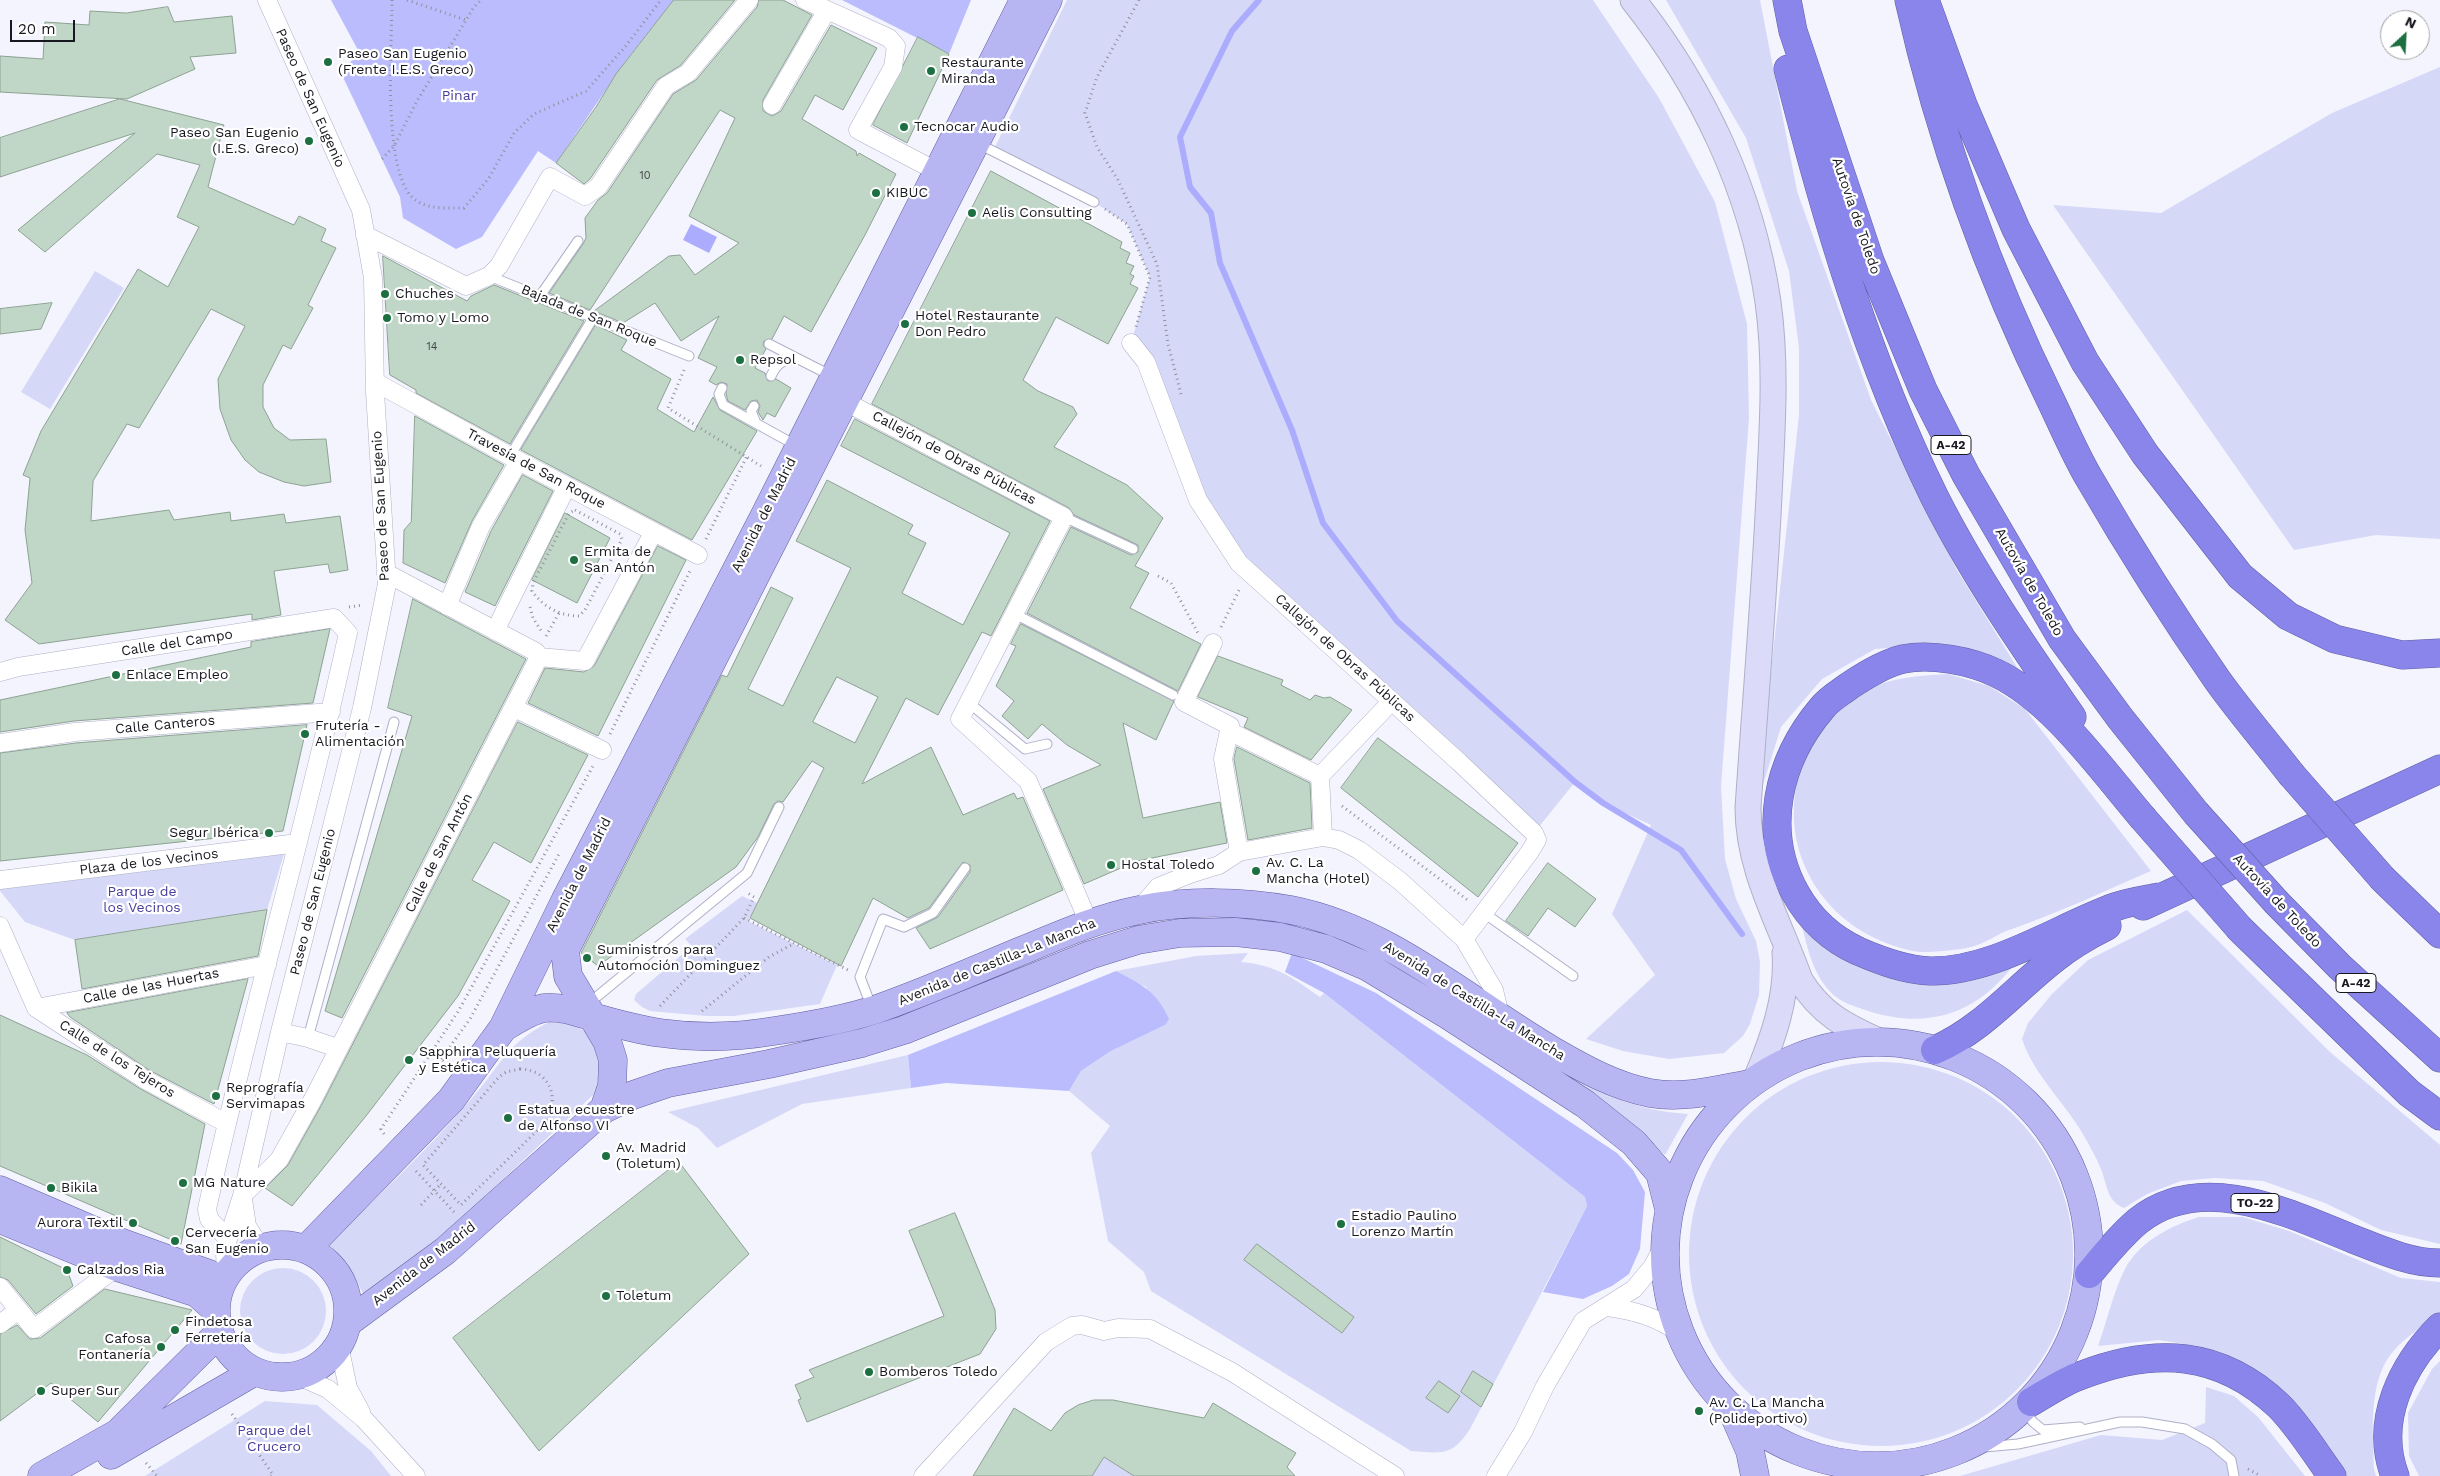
<!DOCTYPE html>
<html>
<head>
<meta charset="utf-8">
<style>
  body { margin:0 }
  #map { position:relative; width:2440px; height:1476px; overflow:hidden; background:#f4f4fe; font-family:"Work Sans",sans-serif }
  canvas { display:block }
  .north { position:absolute; left:2380px; top:10px; width:50px; height:50px; box-sizing:border-box; background:#fff; border:1px solid #a3a3a6; border-radius:50%; rotate:25deg; font-size:14px; font-weight:700; line-height:20px; text-align:center; color:#181820 }
  .north::after { content:''; display:block; margin:auto; width:18px; height:22px; background:#1c6f41; clip-path:polygon(50% 0,100% 100%,50% 72%,0 100%) }
  .scale { position:absolute; left:10px; top:20px; width:65px; height:22px; box-sizing:border-box; border:2px solid #181820; border-top:0; padding-left:6px; font-size:15px; line-height:18px; white-space:nowrap; color:#181820; -webkit-text-stroke:4px #fff; paint-order:stroke }
</style>
</head>
<body>
<div id="map">
<canvas width="2440" height="1476"></canvas>
<div class="north">N</div>
<div class="scale">20 m</div>
</div>
<script>
const ctx = document.querySelector('canvas').getContext('2d');
ctx.lineJoin = 'round';
function fillPath(path, color) { ctx.fillStyle = color; ctx.fill(path, 'evenodd'); }
function strokePath(path, color, width, dash) { ctx.strokeStyle = color; ctx.lineWidth = width; ctx.lineCap = dash ? 'butt' : 'round'; ctx.setLineDash(dash || []); ctx.stroke(path); }
function label(font, color, halo, rows, align = 'center') {
  ctx.font = font + ' "Work Sans",sans-serif'; ctx.lineWidth = 4.5; ctx.setLineDash([]); ctx.textBaseline = 'middle'; ctx.strokeStyle = halo; ctx.fillStyle = color; for (const [text, x, y, turn = 0] of rows) {
    ctx.save(); ctx.translate(x, y); ctx.rotate((+turn || 0) * Math.PI / 180); ctx.textAlign = isNaN(turn) ? turn : align; if (halo) ctx.strokeText(text, 0, 0); ctx.fillText(text, 0, 0); ctx.restore();
  }
}
fillPath(new Path2D(`
  M1067,0H1593L1659,98L1715,202L1747,324L1749,418L1721,786L1725,859L1736,899L1756,941L1760,962L1759,995L1750,1024L1743,1036L1724,1053L1669,1059L1623,1051L1586,1039L1655,975L1612,914L1651,825L1603,803L1575,782L1534,833L1239,563L1198,500L1131,343L1150,277L1127,224L1094,202L993,151Z
  M1666,0H1760L1797,191L1871,400L1957,570L2020,672L1929,645L1875,649L1822,679L1781,727L1762,788L1768,699L1799,415V348L1789,271L1746,138Z
  M2440,67V539L2376,535L2294,550L2053,205L2161,213L2332,113Z
  M95,271L124,288L50,409L21,392Z
  M1948,674L1989,686L2025,709L2151,871C2105,891 2060,912 2012,929C1998,933 1985,944 1971,947C1958,950 1943,951 1929,952C1908,953 1883,943 1865,933C1796,893 1772,807 1816,739C1828,720 1844,702 1864,691C1891,677 1919,676 1948,674Z
  M284,854L267,910L75,940L25,922L0,891V888Z
  M742,896L757,903L748,921L837,965L820,1004L734,1016H706L650,1011L642,1007L634,1000L636,994L692,946L685,939Z
  M2187,910L2330,1052L2440,1145V1244L2381,1230L2325,1203L2263,1181L2215,1178L2181,1181L2147,1194L2124,1208C2105,1200 2108,1184 2100,1167C2097,1159 2092,1151 2088,1143C2069,1106 2035,1078 2022,1039L2028,1023L2052,994L2088,960Z
  M1801,923L1851,959H2018C1981,1012 1931,1031 1868,1011C1853,1006 1836,1001 1826,987C1811,968 1807,945 1801,923Z
  M1248,953L1241,962C1276,965 1293,978 1320,997L1324,993L1585,1197L1587,1206L1470,1429C1452,1457 1441,1453 1411,1451L1151,1291L1144,1272L1108,1241L1091,1153L1110,1126L1069,1091L1081,1071L1111,1051L1165,1025L1146,987L1116,971L1196,956Z
  M549,1022L570,1024L587,1032L599,1050L602,1074L593,1095L449,1230L363,1294C354,1274 345,1259 329,1245C376,1197 428,1150 472,1098C500,1066 507,1043 549,1022Z
  M908,1055L911,1088L802,1104L717,1148L698,1128L668,1112Z
  M1689 1254a192 192 0 1 1 384 0a192 192 0 1 1-384 0Z
  M1576,1079C1615,1100 1645,1111 1688,1114L1665,1155L1638,1130L1573,1085Z
  M2199,1217H2243L2289,1231L2401,1278L2440,1282V1312C2426,1324 2410,1334 2397,1347C2367,1377 2373,1430 2374,1469L2376,1476H2347L2289,1397L2250,1366L2203,1347L2159,1340L2098,1346C2106,1324 2114,1290 2125,1269C2139,1242 2170,1226 2199,1217Z
  M240 1311a43 43 0 1 1 86 0a43 43 0 1 1-86 0Z
  M2440,1361V1476H2419L2409,1456L2408,1413L2432,1369Z
  M2206,1387L2234,1396L2258,1417L2305,1476H1960L2101,1435L2162,1440L2205,1423Z
  M265,1401L317,1405L371,1451L391,1476H145Z
  M1104,1457L1134,1476H1092Z`), '#d6d8f8');
fillPath(new Path2D(`
  M331,0H674L625,62L556,163L538,151L482,237L456,249L403,218L400,197L341,73L359,52Z
  M842,0H971L949,54Z
  M1292,953L1376,993L1617,1153L1633,1170L1645,1192L1640,1249L1629,1274L1612,1286L1583,1299L1543,1292L1587,1206L1585,1197L1324,993L1285,972Z
  M1116,971C1142,984 1157,992 1169,1019L1165,1025L1111,1051L1081,1071L1069,1091L946,1083L911,1088L908,1055Z`), '#babcfd');
fillPath(new Path2D(`
  M691,224L717,237L709,253L683,240Z`), '#abacfd');
strokePath(new Path2D(`
  M1259,0L1232,31L1180,137L1190,187L1211,213L1220,263L1292,430L1323,523L1397,621L1575,782L1603,803L1681,850L1742,934`), '#abacfd', 6);
const building = new Path2D(`
  M674,0H735L681,65L657,80L590,179L584,184L556,163L596,107L616,74Z
  M759,0H783L812,15L763,100V111L772,116L781,111L831,25L877,48L843,110L815,95L802,119L856,151L857,156L859,153L896,174L865,235L811,332L784,316L772,339L764,341L763,345L766,349L755,368L765,373L768,381L776,379L791,388L775,417L767,413L763,420L758,412L760,406L757,400L751,401L745,410L728,401L726,394L727,384L721,382L716,385L709,381L717,367L698,358L719,316L681,341L655,303L623,323L594,311L669,256L680,255L695,275L739,243L689,216L735,118L720,110L590,310L549,293L583,244L586,238L585,218L598,200L607,193L673,94L696,80L757,7Z
  M168,7L174,22L232,16L236,53L190,57L195,69L127,99L0,92V56L43,59L45,22L89,25L90,11L126,13Z
  M918,37L949,54L907,143L873,125Z
  M120,99L224,125L208,187L294,225L299,216L326,229L321,241L336,248L308,305L313,308L291,349L283,345L263,385V407L274,428L290,440L326,439L331,482L304,486L284,482L259,472L245,460L231,440L220,409L218,379L245,326L211,309L139,428L127,424L93,481L91,521L169,510L174,520L230,512L231,521L284,514L286,523L340,516L348,570L330,573L328,564L274,571L281,615L252,620V614L39,644L5,620L32,583L25,530L30,478L23,475L41,431L138,269L168,287L199,227L177,217L200,165L157,154L45,252L18,230L135,133L0,177V138Z
  M991,171L1122,242L1120,248L1130,253L1126,263L1134,266L1130,274L1134,276L1130,284L1138,288L1108,344L1056,317L1023,380L1038,391L1073,407L1077,414L1054,447L1127,485L1163,518L1135,566L1149,573L1130,608L1201,644L1178,691L1027,613L1071,527L1131,555L1138,552V545L1074,515L1069,508L872,404Z
  M383,256L467,301L471,296L494,285L584,321L510,444L416,393V390L390,375Z
  M52,303L41,329L0,334V309Z
  M596,325L627,340L621,350L671,379L657,409L694,432L713,397L720,410L757,431L692,540L521,450Z
  M415,416L504,465L472,521L445,583L403,563L404,530L411,522Z
  M855,419L1050,521L991,636L982,632L938,715L906,698L862,784L931,747L963,815L1014,793L1017,799L1023,797L1063,890L930,949L916,928L938,917L970,872V865L963,862L929,908L908,918L873,898L841,966L750,918L824,768L812,761L783,802L778,801L774,804L758,837L736,867L598,966L581,953L722,675L727,677L771,587L793,598L748,689L783,706L851,568L796,541L827,480L913,525L908,534L926,543L902,593L963,625L1010,533L841,446ZM837,677L878,697L855,743L813,722Z
  M523,475L553,491L495,606L465,592L491,531Z
  M565,513L610,538L577,603L532,580Z
  M658,546L686,560L598,736L528,703L545,668L584,672L594,666Z
  M413,599L526,659L342,1018L325,1011L412,716L388,708Z
  M1021,624L1174,701L1156,740L1123,723L1143,818L1220,802L1227,843L1137,861L1084,884L1043,789L1101,765L1067,745L1042,724L1028,739L1002,716L1014,701L996,686L1016,646L1011,644Z
  M330,629L313,703L74,721L0,732V700L251,647V642Z
  M1218,656L1283,680L1281,685L1310,700L1315,695L1324,698L1330,697L1352,710L1311,760L1244,727L1248,718L1198,697Z
  M518,722L588,755L531,863L494,842L472,880L510,901L458,996L366,1116L292,1206L265,1188L288,1165L321,1106Z
  M307,725L283,831L0,861V753L76,743Z
  M1378,738L1518,843L1478,897L1341,788Z
  M1237,747L1310,783L1312,828L1248,840L1234,759Z
  M1548,863L1596,899L1575,927L1548,908L1528,936L1506,921Z
  M267,910L258,956L82,989L75,940Z
  M248,979L214,1104L149,1070L70,1017L67,1013Z
  M0,1015L87,1055L139,1088L205,1124L181,1244L0,1166Z
  M679,1162L749,1254L539,1451L453,1338Z
  M955,1213L995,1310L996,1329L980,1354L807,1422L798,1400L801,1399L795,1385L814,1377L809,1370L944,1316L909,1231Z
  M0,1237L67,1270L73,1286L36,1314L8,1280L0,1277Z
  M1257,1244L1354,1317L1342,1333L1244,1260Z
  M105,1289L192,1310L98,1422L51,1383L0,1421V1334L17,1325L30,1339L40,1338Z
  M1473,1371L1493,1384L1481,1407L1461,1392Z
  M1439,1381L1460,1396L1448,1413L1426,1398Z
  M1094,1400H1113L1204,1418L1213,1403L1296,1453L1287,1467L1295,1476H1134L1104,1457L1092,1476H973L1014,1408L1051,1431L1065,1413L1078,1405Z`);
fillPath(building, '#c0d6c6');
strokePath(building, '#8da293', 1);
const lane = new Path2D(`
  M977,143L1094,202
  M489,276L689,356
  M540,296L578,241
  M769,344L822,371H832
  M771,376C777,363 783,359 798,359
  M722,388L719,394L723,405L797,446
  M754,406L751,411L756,423
  M510,456L593,318
  M1064,517L1133,549
  M1013,613L1173,695
  M968,702L1025,749L1047,744
  M1484,913L1573,976
  M588,1004L747,873L779,807
  M872,1008L860,977L883,919L904,927L933,913L965,868
  M308,1038L394,722
  M2023,1408L2033,1422L2043,1430L2080,1427
  M1973,1448L2018,1444L2120,1422H2142L2185,1429L2212,1444L2231,1460L2234,1476`);
const street = new Path2D(`
  M805,0L889,38L896,46L893,67L858,130L938,172
  M772,105L827,10
  M365,235L466,286L489,276L499,266L550,177L585,196L598,187L666,86L688,73L749,0
  M1131,343L1146,362L1198,500L1239,563L1459,762L1534,833L1537,840L1529,853L1464,939
  M375,382L519,461L698,555
  M844,401L1064,517L960,719L1028,781L1089,923
  M386,573L536,652L539,657
  M447,606L481,526L519,461
  M495,631L567,486
  M1213,643L1184,702L1230,726L1229,731
  M539,657L585,661L653,533
  M0,672L18,667L334,618L348,633C306,826 250,1016 207,1209L209,1219L228,1239
  M514,708L602,750
  M0,743L75,732L331,712
  M1320,776L1392,701
  M1239,852L1223,759L1229,731L1320,776L1323,837
  M0,880L298,843
  M1139,910L1158,887L1190,874L1219,865L1239,852L1323,837L1339,840L1359,850L1400,881L1464,939L1494,990L1501,1020
  M0,926L36,1008
  M36,1008L267,965
  M36,1008L144,1079L226,1123
  M280,1032L308,1038L337,1048
  M243,1195L279,1160L312,1101L539,657
  M243,1199L247,1226L261,1248
  M226,1275L225,1252L228,1239L242,1196L280,1032L362,708L387,584L375,392L373,278L361,210L267,0
  M0,1287L34,1329L117,1267
  M1608,1307C1636,1311 1656,1317 1680,1333
  M0,1324L17,1311
  M339,1345L348,1388L361,1412
  M298,1376L328,1389L364,1419L416,1476
  M923,1476L1046,1342L1072,1326L1082,1325L1104,1331L1118,1328L1150,1329L1232,1372L1395,1476
  M1496,1476L1523,1432L1545,1386L1583,1321L1634,1289L1653,1266L1665,1243`);
const secondary = new Path2D(`
  M1633,0C1702,87 1752,191 1768,302C1777,366 1772,432 1769,496C1764,600 1755,704 1748,808C1748,870 1780,923 1800,980C1821,1014 1845,1026 1881,1042
  M1756,1079C1773,1039 1788,997 1785,953`);
const primary = new Path2D(`
  M503,1028C516,1020 529,1011 544,1008C563,1006 579,1013 596,1018C617,1024 639,1030 661,1033C697,1038 738,1037 774,1031C808,1026 844,1020 877,1009C928,991 977,969 1026,949C1062,934 1099,918 1139,910C1187,900 1243,901 1291,910C1389,929 1469,1002 1553,1051C1584,1069 1615,1086 1650,1093C1683,1099 1717,1090 1749,1084
  M1665 1254a212 212 0 1 1 424 0a212 212 0 1 1-424 0Z
  M604,1109L633,1095L668,1083L769,1064L862,1043L904,1030L1090,955L1138,940L1180,933L1235,932L1280,937L1326,949L1368,967L1448,1015L1585,1104L1634,1143L1660,1173L1669,1209
  M0,1190L125,1244L223,1279
  M0,1219L117,1267L197,1293L215,1309
  M216 1311a66 66 0 1 1 132 0a66 66 0 1 1-132 0Z
  M306,1249L451,1100L503,1028L565,901L765,515L1024,0
  M347,1323L445,1251L604,1109L612,1086L613,1060L607,1041L568,976L565,950L1048,0
  M1732,1410L1750,1451L1755,1476
  M111,1455L254,1372
  M42,1476L118,1433L219,1333`);
const highway = new Path2D(`
  M1787,0L1793,31L1870,261L1923,390L1966,475L2062,639L2120,718L2196,813
  M1909,0C1940,139 1989,275 2052,403C2064,428 2075,454 2089,478C2129,547 2172,615 2218,681C2241,713 2267,743 2291,774
  M1925,0L1963,105L2016,229L2085,362L2145,454L2240,576L2288,616L2335,639L2402,655L2440,653
  M1788,69C1825,216 1868,362 1935,498C1974,575 2023,646 2072,717
  M2142,817C2101,769 2053,700 1996,673C1971,661 1931,653 1903,659C1885,663 1864,676 1849,686C1840,693 1829,699 1822,708C1777,761 1761,832 1796,894C1810,919 1832,939 1858,951C1881,961 1905,970 1930,971C1993,972 2057,928 2115,907C2129,902 2144,900 2159,897
  M2383,879L2440,934
  M2277,903L2340,967L2440,1058
  M2143,906L2440,769
  M2240,929L2409,1093L2440,1116
  M1935,1050C1983,1029 2014,990 2054,959C2070,946 2089,935 2107,926
  M2089,1274C2104,1256 2119,1237 2138,1221C2202,1170 2288,1213 2353,1239C2381,1250 2410,1263 2440,1263
  M2031,1402C2047,1393 2064,1381 2082,1375C2155,1347 2220,1350 2279,1406C2299,1426 2315,1453 2332,1476
  M2395,1476C2374,1421 2402,1365 2440,1327`);
strokePath(lane, '#afb0c7', 11);
strokePath(street, '#afb0c7', 19);
strokePath(secondary, '#afb0c7', 27);
strokePath(primary, '#615fa3', 29);
strokePath(highway, '#615fa3', 29);
strokePath(new Path2D(`
  M392,0C392,42 382,170 413,198C426,210 448,208 464,208L489,178L514,133L534,114L586,91L625,47L661,0
  M407,0L466,20
  M1139,0L1097,77L1085,113L1097,147L1118,180L1157,264L1168,344L1181,394
  M382,159L394,146L417,101L474,7L481,0
  M1105,209L1127,224L1150,277L1136,327
  M684,370L668,408L761,466
  M575,510L620,534L622,539L585,610L579,616C560,616 543,607 532,591L533,583L569,513Z
  M706,539L747,456
  M1158,576L1171,583L1198,633
  M349,607L363,605
  M530,607L533,618L542,632
  M1221,627L1239,590
  M546,636L559,613
  M610,734L690,571
  M1342,806L1469,901
  M744,918L848,970
  M660,1006L744,918L754,897L746,892
  M702,1011L769,957L793,944
  M432,1050L447,1064
  M441,1059L470,1019L559,854
  M520,1069C551,1070 561,1100 544,1124L461,1205L423,1165L499,1077L506,1072Z
  M384,1134L381,1129L459,1010L593,766
  M416,1171L454,1212
  M421,1205L440,1185
  M232,1414L273,1475L271,1476
  M146,1463L157,1476
  M2248,1469L2261,1476`), '#909099', 3, [1, 4]);
strokePath(lane, '#fff', 9);
strokePath(street, '#fff', 18);
strokePath(secondary, '#dcdaf9', 25);
strokePath(primary, '#b8b6f2', 28);
strokePath(highway, '#8985ea', 28);
const highwayBridge = new Path2D(`
  M2291,774L2383,879
  M2196,813L2277,903
  M2142,817L2240,929`);
strokePath(highwayBridge, '#615fa3', 29, []);
strokePath(highwayBridge, '#8985ea', 28);
for (const [x, y, r, color] of [
  [328,62,5,"#1c6f41"],
  [931,71,5,"#1c6f41"],
  [904,127,5,"#1c6f41"],
  [309,141,5,"#1c6f41"],
  [876,193,5,"#1c6f41"],
  [972,213,5,"#1c6f41"],
  [385,294,5,"#1c6f41"],
  [387,318,5,"#1c6f41"],
  [905,324,5,"#1c6f41"],
  [740,360,5,"#1c6f41"],
  [574,560,5,"#1c6f41"],
  [116,675,5,"#1c6f41"],
  [305,734,5,"#1c6f41"],
  [269,833,5,"#1c6f41"],
  [1111,865,5,"#1c6f41"],
  [1256,871,5,"#1c6f41"],
  [587,958,5,"#1c6f41"],
  [409,1060,5,"#1c6f41"],
  [216,1096,5,"#1c6f41"],
  [508,1118,5,"#1c6f41"],
  [606,1156,5,"#1c6f41"],
  [183,1183,5,"#1c6f41"],
  [51,1188,5,"#1c6f41"],
  [133,1223,5,"#1c6f41"],
  [1341,1224,5,"#1c6f41"],
  [175,1241,5,"#1c6f41"],
  [67,1270,5,"#1c6f41"],
  [606,1296,5,"#1c6f41"],
  [175,1330,5,"#1c6f41"],
  [161,1347,5,"#1c6f41"],
  [869,1372,5,"#1c6f41"],
  [41,1391,5,"#1c6f41"],
  [1699,1411,5,"#1c6f41"]
]) { const dot = new Path2D(); dot.arc(x, y, r, 0, 2 * Math.PI); ctx.fillStyle = color; ctx.fill(dot); strokePath(dot, '#fff', 2); }
label('11px', '#42484a', null, [
  ["10",645,176],
  ["14",432,347]
]);
for (const [x, y, w] of [
  [1951,445,40],
  [2356,983,40],
  [2255,1203,48]
]) { const box = new Path2D(); box.roundRect(x - w / 2, y - 9.5, w, 19, 4); ctx.fillStyle = '#fff'; ctx.fill(box); strokePath(box, '#181820', 1); }
label('bold 12px', '#181820', null, [
  ["A-42",1951,445],
  ["A-42",2356,983],
  ["TO-22",2255,1203]
]);
label('14px', '#181820', '#fff', [
  ["Paseo San Eugenio",338,54],
  ["(Frente I.E.S. Greco)",338,70],
  ["Restaurante",941,63],
  ["Miranda",941,79],
  ["Tecnocar Audio",914,127],
  ["Paseo San Eugenio",299,133,"right"],
  ["(I.E.S. Greco)",299,149,"right"],
  ["KIBUC",886,193],
  ["Aelis Consulting",982,213],
  ["Chuches",395,294],
  ["Hotel Restaurante",915,316],
  ["Don Pedro",915,332],
  ["Tomo y Lomo",397,318],
  ["Repsol",750,360],
  ["Ermita de",584,552],
  ["San Antón",584,568],
  ["Enlace Empleo",126,675],
  ["Frutería -",315,726],
  ["Alimentación",315,742],
  ["Segur Ibérica",259,833,"right"],
  ["Av. C. La",1266,863],
  ["Mancha (Hotel)",1266,879],
  ["Hostal Toledo",1121,865],
  ["Suministros para",597,950],
  ["Automoción Dominguez",597,966],
  ["Sapphira Peluquería",419,1052],
  ["y Estética",419,1068],
  ["Reprografía",226,1088],
  ["Servimapas",226,1104],
  ["Estatua ecuestre",518,1110],
  ["de Alfonso VI",518,1126],
  ["Av. Madrid",616,1148],
  ["(Toletum)",616,1164],
  ["MG Nature",193,1183],
  ["Bikila",61,1188],
  ["Estadio Paulino",1351,1216],
  ["Lorenzo Martín",1351,1232],
  ["Aurora Textil",123,1223,"right"],
  ["Cervecería",185,1233],
  ["San Eugenio",185,1249],
  ["Calzados Ria",77,1270],
  ["Toletum",616,1296],
  ["Findetosa",185,1322],
  ["Ferretería",185,1338],
  ["Cafosa",151,1339,"right"],
  ["Fontanería",151,1355,"right"],
  ["Bomberos Toledo",879,1372],
  ["Super Sur",51,1391],
  ["Av. C. La Mancha",1709,1403],
  ["(Polideportivo)",1709,1419]
], 'left');
label('14px', '#483e9a', '#fff', [
  ["Pinar",459,96],
  ["Parque de",142,892],
  ["los Vecinos",142,908],
  ["Parque del",274,1431],
  ["Crucero",274,1447]
]);
label('14px', '#181820', '#fff', [
  ["Paseo de San Eugenio",310,98,66],
  ["Autovía de Toledo",1856,216,71],
  ["Bajada de San Roque",589,316,22],
  ["Callejón de Obras Públicas",954,458,28],
  ["Travesía de San Roque",536,469,28],
  ["Paseo de San Eugenio",381,506,-93],
  ["Avenida de Madrid",764,515,-63],
  ["Autovía de Toledo",2029,582,60],
  ["Calle del Campo",177,643,-9],
  ["Callejón de Obras Públicas",1345,658,42],
  ["Calle Canteros",165,725,-5],
  ["Calle de San Antón",439,853,-63],
  ["Plaza de los Vecinos",149,862,-7],
  ["Avenida de Madrid",579,875,-63],
  ["Autovía de Toledo",2277,901,47],
  ["Paseo de San Eugenio",313,902,-76],
  ["Avenida de Castilla-La Mancha",997,962,-22],
  ["Calle de las Huertas",151,986,-11],
  ["Avenida de Castilla-La Mancha",1474,1001,32],
  ["Calle de los Tejeros",117,1059,32],
  ["Avenida de Madrid",424,1264,-38]
]);
</script>
</body>
</html>
